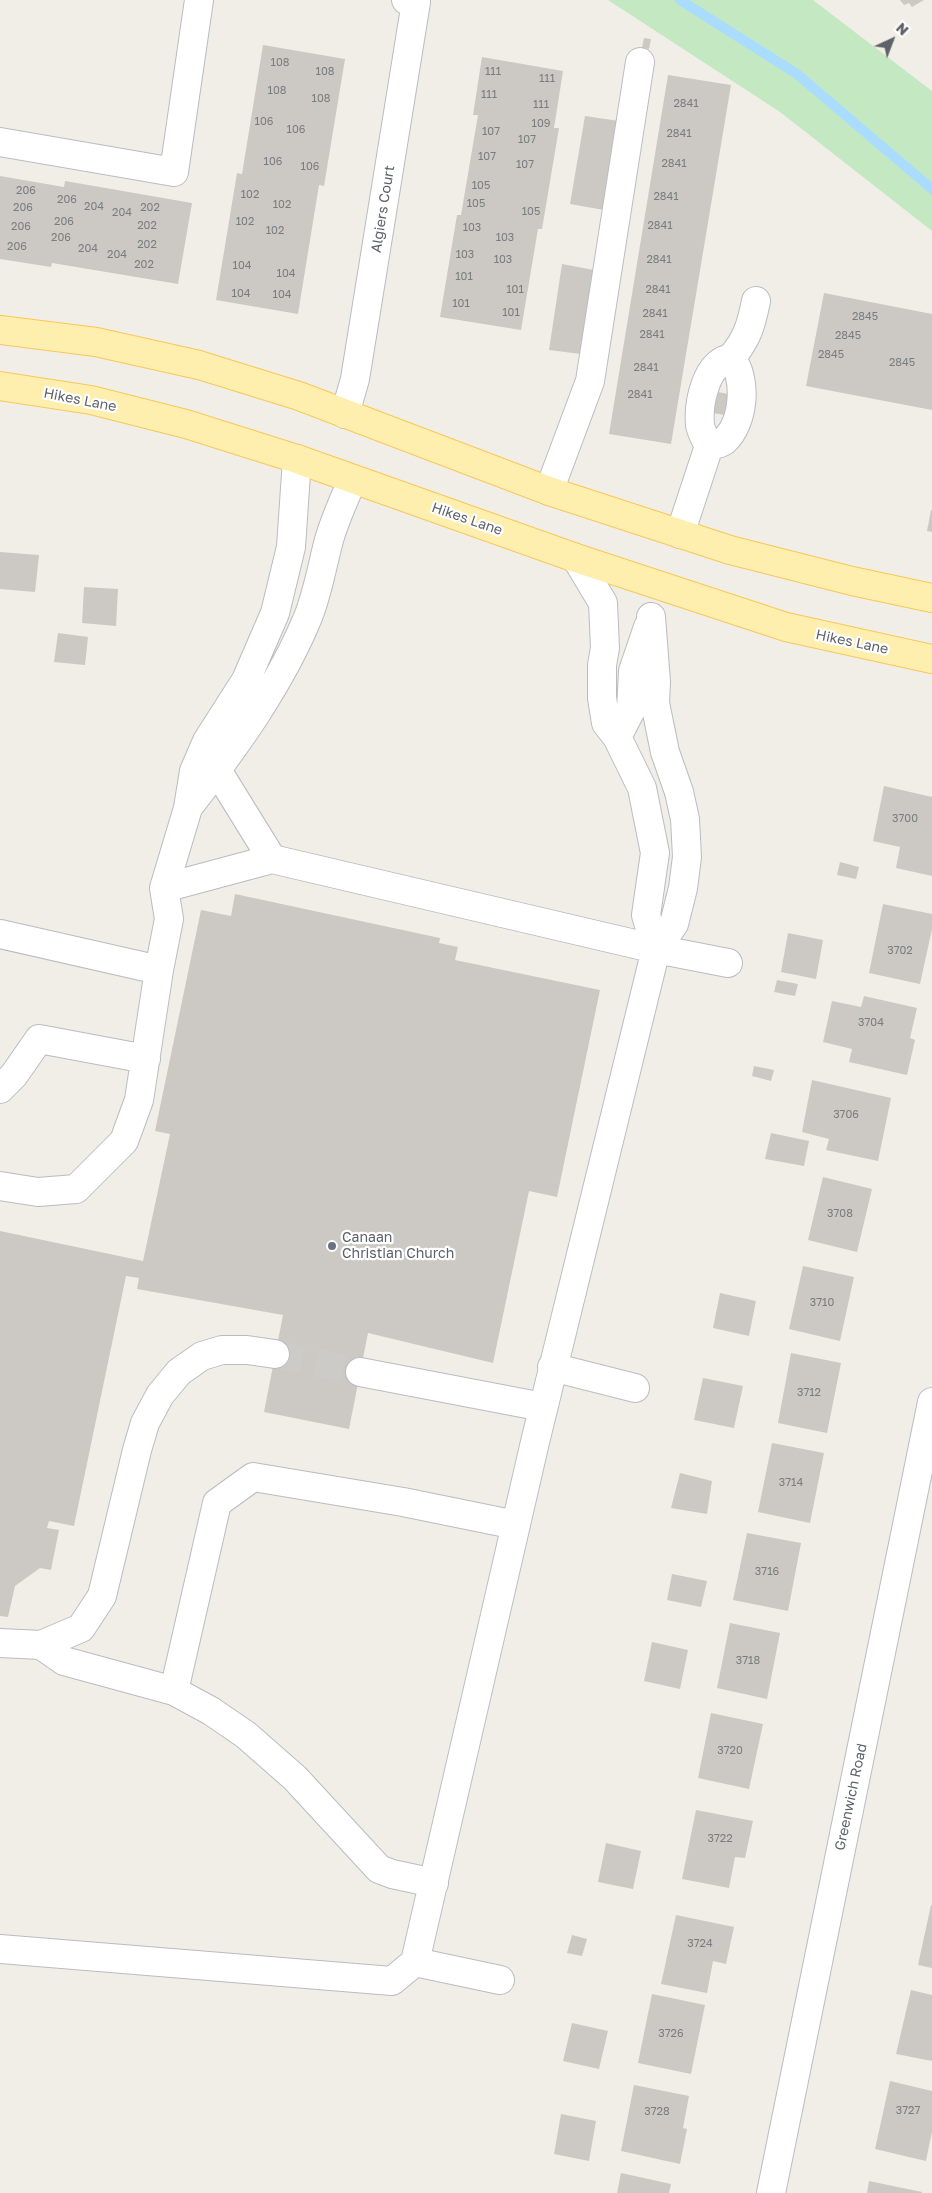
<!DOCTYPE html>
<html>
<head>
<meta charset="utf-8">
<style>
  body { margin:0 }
  #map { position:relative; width:932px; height:2193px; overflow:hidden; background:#f1eee7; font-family:"Golos Text",sans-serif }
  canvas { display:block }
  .north { position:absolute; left:867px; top:15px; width:50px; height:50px; -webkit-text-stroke:4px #fff; paint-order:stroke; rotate:43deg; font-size:14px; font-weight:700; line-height:20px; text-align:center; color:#5e6368 }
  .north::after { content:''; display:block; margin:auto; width:18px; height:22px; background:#5e6368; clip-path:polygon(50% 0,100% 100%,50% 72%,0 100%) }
</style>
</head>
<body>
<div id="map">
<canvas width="932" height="2193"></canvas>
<div class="north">N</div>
</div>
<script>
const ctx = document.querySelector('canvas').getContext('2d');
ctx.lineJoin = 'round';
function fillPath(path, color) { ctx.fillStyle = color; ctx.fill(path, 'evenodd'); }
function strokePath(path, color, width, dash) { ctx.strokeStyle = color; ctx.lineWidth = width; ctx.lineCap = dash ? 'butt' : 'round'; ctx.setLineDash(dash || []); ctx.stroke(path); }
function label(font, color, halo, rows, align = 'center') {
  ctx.font = font + ' "Golos Text",sans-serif'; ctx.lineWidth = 4.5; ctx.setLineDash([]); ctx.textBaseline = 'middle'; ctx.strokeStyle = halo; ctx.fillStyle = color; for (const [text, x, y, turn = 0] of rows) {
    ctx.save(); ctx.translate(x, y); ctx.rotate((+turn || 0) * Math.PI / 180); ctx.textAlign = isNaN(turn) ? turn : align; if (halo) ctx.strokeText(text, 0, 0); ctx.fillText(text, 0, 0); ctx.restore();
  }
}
fillPath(new Path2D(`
  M608,0H813L932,91V231L780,112Z`), '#c4e9c2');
strokePath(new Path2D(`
  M680,0L797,74L932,189`), '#a9dcff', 10);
fillPath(new Path2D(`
  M900,0H924L912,7L909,3L904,5Z
  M644,38L651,39L649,49L642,48Z
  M263,45L345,59L324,186L319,185L298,314L216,300L237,173L242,174Z
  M482,57L563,71L554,128H559L542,229H538L521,330L440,317L457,215H461L478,115H473Z
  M668,75L731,85L671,444L609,434Z
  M585,116L619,121L604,210L570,204Z
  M0,176L64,187L65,181L192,203L178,284L52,263L51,267L0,259Z
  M562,264L594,270L581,354L549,350Z
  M824,293L932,314V410L806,386Z
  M718,392L734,395L730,416L713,413Z
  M931,510H932V532L927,531Z
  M0,552L39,555L35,592L0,589Z
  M84,587L118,589L116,626L82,623Z
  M58,633L88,637L85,665L54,662Z
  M884,786L932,797V876L896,868L900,847L873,841Z
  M840,862L859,867L856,879L837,875Z
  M235,894L440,938L439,943L458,947L455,960L600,990L557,1197L529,1191L493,1363L368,1333L349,1429L264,1412L283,1315L137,1289L139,1278L126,1276L74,1526L49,1521L47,1528L59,1530L51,1570L40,1568L15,1586L8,1617L0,1616V1231L143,1261L170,1134L155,1131L201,910L231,916Z
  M883,904L932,914V929L920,984L869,973Z
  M788,933L823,940L816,979L781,972Z
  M777,980L798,984L795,996L774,992Z
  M864,996L917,1008L910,1038L915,1040L907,1075L849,1062L852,1049L823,1042L832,1001L861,1007Z
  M754,1066L774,1070L771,1081L752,1076Z
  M812,1080L891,1098L878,1161L826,1150L829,1139L802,1132Z
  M771,1133L809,1141L804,1166L765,1159Z
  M823,1177L872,1189L857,1252L808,1240Z
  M803,1266L854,1277L840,1341L789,1329Z
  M720,1293L756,1301L749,1336L713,1328Z
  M791,1353L841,1363L827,1433L778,1423Z
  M703,1378L743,1386L734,1428L694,1420Z
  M772,1443L824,1453L810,1523L758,1512Z
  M680,1473L712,1481L707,1514L671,1508Z
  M747,1533L801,1543L788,1611L733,1600Z
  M672,1574L707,1581L701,1607L667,1600Z
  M730,1623L780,1633L767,1699L717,1688Z
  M652,1642L688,1650L680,1689L644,1681Z
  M711,1713L763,1724L749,1789L698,1778Z
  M696,1810L753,1821L745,1858L735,1857L729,1888L682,1879Z
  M606,1843L641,1851L633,1889L598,1882Z
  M931,1905H932V1968L918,1965Z
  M676,1915L734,1927L726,1964L713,1961L707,1993L661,1984Z
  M572,1935L587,1939L582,1956L567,1953Z
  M911,1990L932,1995V2061L896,2054Z
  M652,1994L705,2005L691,2074L638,2063Z
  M572,2023L608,2031L599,2069L563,2061Z
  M890,2081L932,2091V2131L926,2161L875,2149Z
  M634,2085L689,2096L683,2128L687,2129L680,2164L621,2151Z
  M561,2114L596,2121L589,2161L554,2154Z
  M621,2173L671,2184L669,2193H617Z
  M869,2181L922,2192V2193H867Z`), '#ccc9c4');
strokePath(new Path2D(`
  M275,1354L360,1372`), '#cccbc7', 28, [28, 14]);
const minor = new Path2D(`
  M0,142L174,172L199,0
  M345,414L355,379L416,2L406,0
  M709,446C714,445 720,444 724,441C744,423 748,379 731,358
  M549,491L590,381L640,62
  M680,534L709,446C706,440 701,432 700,425C698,403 706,362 731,358C747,339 751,326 756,301
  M651,617L656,682L655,703L665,752L679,792L685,819L687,857L683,888L674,924L656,949
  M617,737L631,710L633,671L648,627
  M217,770L272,859
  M190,805C235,747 280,685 308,617C318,592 322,566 329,540C335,519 344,499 353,479
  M164,888L272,859L656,949L728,963
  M0,934L159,970
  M0,1089L14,1075L39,1039L146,1059
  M0,1186L38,1192L76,1189L124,1141L139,1100L159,970L169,919L164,888L188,808L194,771L207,741L246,680L275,613L291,547L297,459
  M552,1367L635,1388
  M360,1372L543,1407
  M0,1643L41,1645L64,1661L174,1691L211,1711L246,1735L295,1778L379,1869L392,1874L434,1883
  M41,1645L81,1628L102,1596L137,1450L145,1423L160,1395L179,1372L202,1356L222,1350H247L275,1354
  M174,1691L217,1503L253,1477L403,1502L516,1525
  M0,1949L392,1981L415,1962L535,1442L656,949L646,915L655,853L642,788L617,737L606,723L602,698V665L605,648L603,603L576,558
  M415,1962L500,1980
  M771,2193L932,1402`);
const major = new Path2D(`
  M0,330L96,342L199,365L299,396L549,491L730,550L852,581L932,598
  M0,386L91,400L186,424L297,459L576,558L786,627L932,659`);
strokePath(minor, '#b9bcc1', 30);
strokePath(major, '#f9c758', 30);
strokePath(minor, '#fff', 28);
strokePath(major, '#ffefae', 28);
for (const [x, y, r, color] of [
  [332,1246,5,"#6b7280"]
]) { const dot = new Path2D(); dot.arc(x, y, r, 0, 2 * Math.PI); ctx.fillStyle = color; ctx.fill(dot); strokePath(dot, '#fff', 2); }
label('11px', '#7a7c7f', null, [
  ["108",280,63],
  ["108",325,72],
  ["111",493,72],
  ["111",547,79],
  ["108",277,91],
  ["111",489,95],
  ["108",321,99],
  ["2841",686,104],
  ["111",541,105],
  ["106",264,122],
  ["109",541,124],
  ["106",296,130],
  ["107",491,132],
  ["2841",679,134],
  ["107",527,140],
  ["107",487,157],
  ["106",273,162],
  ["2841",674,164],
  ["107",525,165],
  ["106",310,167],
  ["105",481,186],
  ["206",26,191],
  ["102",250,195],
  ["2841",666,197],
  ["206",67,200],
  ["105",476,204],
  ["102",282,205],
  ["204",94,207],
  ["206",23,208],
  ["202",150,208],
  ["105",531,212],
  ["204",122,213],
  ["206",64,222],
  ["102",245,222],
  ["202",147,226],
  ["2841",660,226],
  ["206",21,227],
  ["103",472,228],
  ["102",275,231],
  ["206",61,238],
  ["103",505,238],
  ["202",147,245],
  ["206",17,247],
  ["204",88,249],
  ["204",117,255],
  ["103",465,255],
  ["103",503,260],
  ["2841",659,260],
  ["202",144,265],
  ["104",242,266],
  ["104",286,274],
  ["101",464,277],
  ["101",515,290],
  ["2841",658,290],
  ["104",241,294],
  ["104",282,295],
  ["101",461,304],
  ["101",511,313],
  ["2841",655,314],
  ["2845",865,317],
  ["2841",652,335],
  ["2845",848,336],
  ["2845",831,355],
  ["2845",902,363],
  ["2841",646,368],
  ["2841",640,395],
  ["3700",905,819],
  ["3702",900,951],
  ["3704",871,1023],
  ["3706",846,1115],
  ["3708",840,1214],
  ["3710",822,1303],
  ["3712",809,1393],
  ["3714",791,1483],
  ["3716",767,1572],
  ["3718",748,1661],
  ["3720",730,1751],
  ["3722",720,1839],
  ["3724",700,1944],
  ["3726",671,2034],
  ["3727",908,2111],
  ["3728",657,2112]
]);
label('14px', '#5e6368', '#fff', [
  ["Algiers Court",383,209,-81],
  ["Hikes Lane",80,400,11],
  ["Hikes Lane",467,519,19],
  ["Hikes Lane",852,642,12],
  ["Greenwich Road",851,1797,-78]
]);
label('14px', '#5b616d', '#fff', [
  ["Canaan",342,1238],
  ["Christian Church",342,1254]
], 'left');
</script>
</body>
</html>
